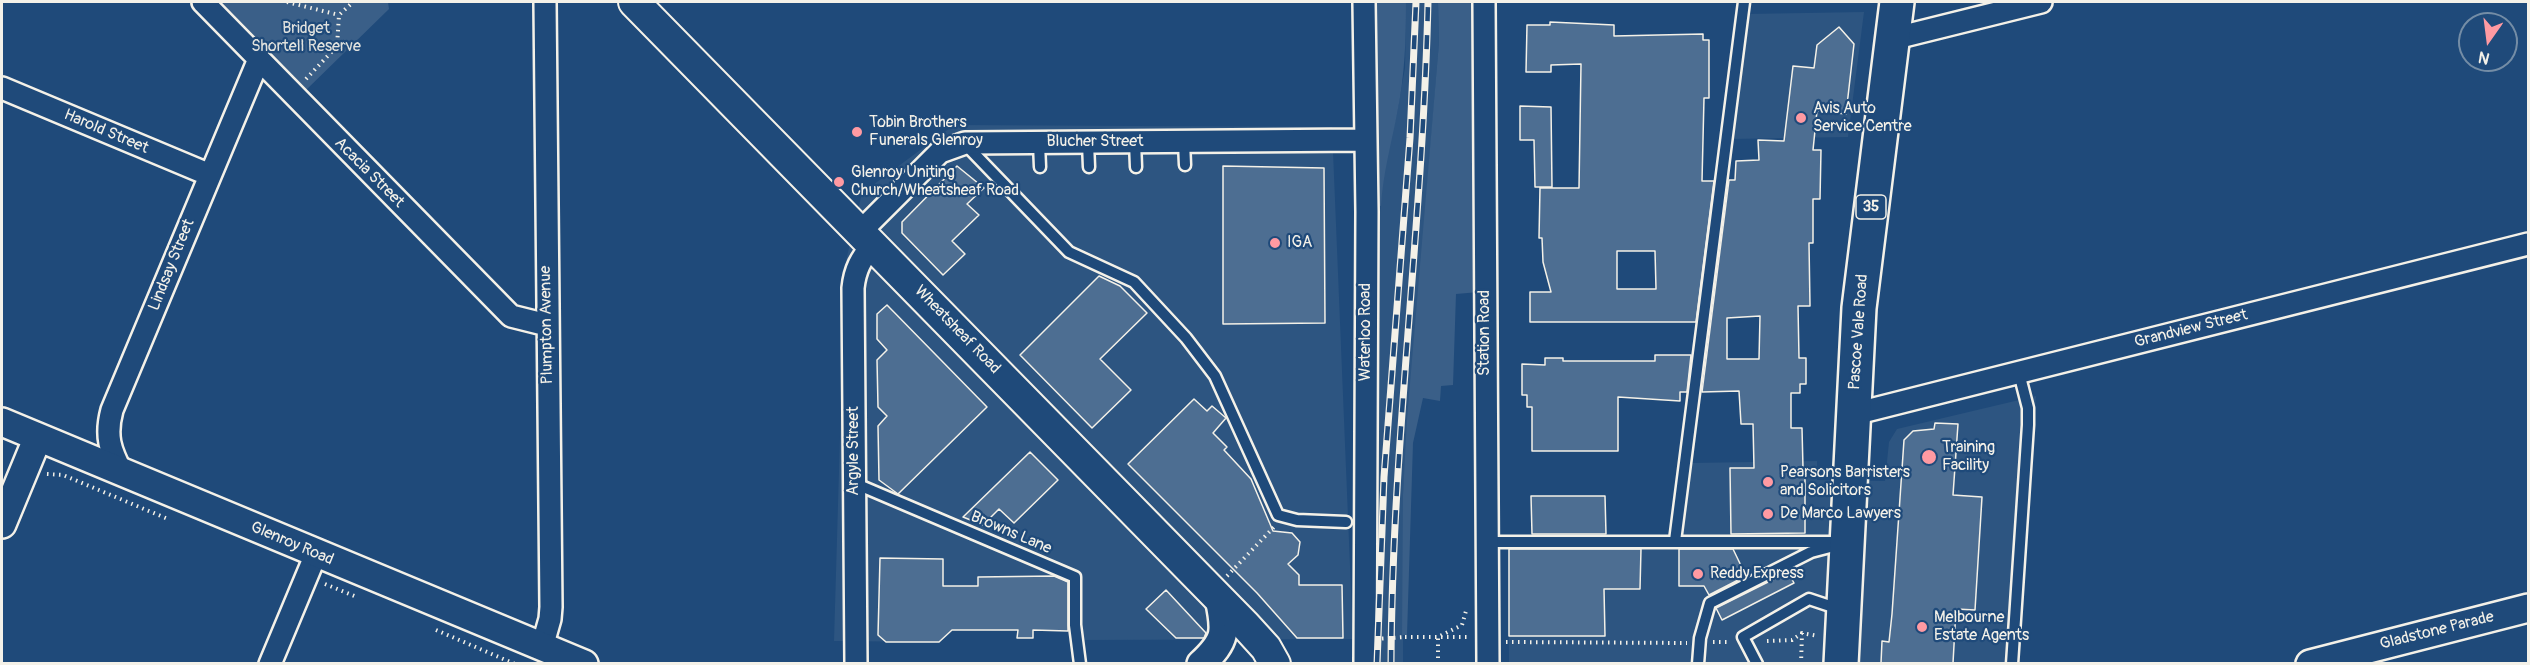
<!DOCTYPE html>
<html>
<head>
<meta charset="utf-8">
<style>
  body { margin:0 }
  #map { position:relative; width:2530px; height:665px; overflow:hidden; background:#1f4a7a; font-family:Pangolin,sans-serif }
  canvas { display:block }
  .frame { position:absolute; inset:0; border:3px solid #f4f1e8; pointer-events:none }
  .north { position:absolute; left:2458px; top:12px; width:60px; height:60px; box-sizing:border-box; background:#1f4a7a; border:2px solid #748da6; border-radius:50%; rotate:194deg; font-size:16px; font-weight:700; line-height:24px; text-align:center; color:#f4f1e8 }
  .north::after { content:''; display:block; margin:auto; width:21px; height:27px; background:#ff9aa2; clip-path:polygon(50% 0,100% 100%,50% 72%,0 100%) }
</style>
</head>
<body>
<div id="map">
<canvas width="2530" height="665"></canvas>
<div class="frame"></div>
<div class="north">N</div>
</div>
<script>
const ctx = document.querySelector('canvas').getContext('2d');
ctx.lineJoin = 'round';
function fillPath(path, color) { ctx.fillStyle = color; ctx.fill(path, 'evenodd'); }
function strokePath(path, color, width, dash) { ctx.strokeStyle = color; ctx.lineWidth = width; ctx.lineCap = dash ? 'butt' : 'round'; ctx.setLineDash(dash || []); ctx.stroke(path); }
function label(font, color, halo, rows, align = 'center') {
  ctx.font = font + ' Pangolin,sans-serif'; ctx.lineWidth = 4.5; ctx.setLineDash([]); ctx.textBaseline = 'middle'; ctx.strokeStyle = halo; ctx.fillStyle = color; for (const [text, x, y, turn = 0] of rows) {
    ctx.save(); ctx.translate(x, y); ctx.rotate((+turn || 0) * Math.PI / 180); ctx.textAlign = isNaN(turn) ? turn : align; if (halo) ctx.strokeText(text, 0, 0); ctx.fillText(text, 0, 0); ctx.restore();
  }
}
fillPath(new Path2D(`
  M1406,2H1438L1439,42L1403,494V663L1370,664L1373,391L1380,212L1383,170L1397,113L1405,68Z
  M1864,12L1848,137L1730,139L1746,14Z
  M954,125L1332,127L1353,639L1085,640L1071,631L944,630L943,638L939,642L834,641L845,265L862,193Z
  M2036,396L2019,663H1509L1508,536H1680L1690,463L1817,461V480L1885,481L1889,442L1897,429Z`), '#2d5581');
fillPath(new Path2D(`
  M217,2H388L389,9L305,91Z
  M1374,2H1406C1406,39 1405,76 1397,114C1391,145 1383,173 1381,206L1375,205Z
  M1438,2H1477L1479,292L1456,294L1453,385L1441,386L1440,401L1423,398L1413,443L1407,635H1402L1403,494L1407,419L1439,42Z`), '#3a5f88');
const building = new Path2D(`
  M1550,22L1614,25V36L1703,34V40H1709V98H1704L1702,181H1714L1696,322H1530V292H1551L1543,262L1542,238H1539L1540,188H1579L1581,64L1551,65V72H1526L1527,25H1550ZM1617,251H1655L1656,289H1617Z
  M1839,27L1854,44L1846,114L1817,111L1813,150H1821L1820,199H1813V243H1809L1810,306H1798L1799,358H1806V384H1800V393H1791V428H1802L1803,468H1805V533L1731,534L1730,468H1754L1753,424H1741L1739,391L1702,392L1729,180H1735L1736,161L1759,160L1758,140L1784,141L1793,66L1814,68L1817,45ZM1760,316L1759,359H1727V318Z
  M1520,106L1551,107L1552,187H1535L1534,140H1520Z
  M957,166L984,188L967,204L979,215L952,241L965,254L943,275L902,233V222Z
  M1223,166L1324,168L1325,323L1223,324Z
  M1099,276L1120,286L1147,313L1100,359L1131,390L1092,428L1020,355Z
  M887,305L987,407L898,494L879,480L878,426L887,416L878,407L877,360L887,350L877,339V314Z
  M1655,355H1691L1687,392H1680V401L1618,397V451H1532V407H1527V395H1522V364L1545,365V358H1563V361H1655Z
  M1194,399L1207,411L1212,406L1226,418L1213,433L1227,447L1224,450L1251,479L1273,531L1292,533L1300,542L1298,555L1288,564L1299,575V585H1342L1343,638H1297L1257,593L1128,464Z
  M1935,423L1958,424L1953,495L1982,497L1975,610L1956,609L1953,663H1881L1882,641L1889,642L1892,614L1904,440L1913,431L1934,429Z
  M1030,452L1058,480L1014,523L999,509L983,525L963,517Z
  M1531,496H1605L1606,534H1532Z
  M1509,549H1641L1640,589H1604L1605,636H1509Z
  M1679,549H1733L1746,576L1709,595L1704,586H1679Z
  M880,558L943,559V586H978V577L1054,576L1068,582V631L1033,630V638H1017L1018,630H952L939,642H886L878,635Z
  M1788,572L1794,583L1722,620L1716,608Z
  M1166,590L1206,633L1204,638H1176L1146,609Z`);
fillPath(building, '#4d6e92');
strokePath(building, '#f4f1e8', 1.5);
const service = new Path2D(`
  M1135,142L1136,167
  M1184,142L1185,165
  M1039,143L1040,167
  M1088,143L1089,167
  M965,144L1069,252L1134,282L1186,338L1215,376L1278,515L1297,520L1346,522
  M854,483L1075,577V625L1080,664
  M1675,541L1744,2
  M1486,542H1845
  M1698,664L1700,638L1710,603L1811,552L1834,546
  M1757,664L1743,637L1809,599L1839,609
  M2012,664L2028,425V408L2019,373`);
const minor = new Path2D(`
  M203,2L511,316L547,325
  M1364,2L1367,212L1365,664
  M1484,2L1488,664
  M1892,39L2041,2
  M2,88L210,175
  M860,232L940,152L965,143L1364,140
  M1854,414L2528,244
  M122,473C110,450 105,436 112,410L259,59
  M542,647L550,619L551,607L545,2
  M270,664L316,554
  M856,664L853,288C855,269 861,259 873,244`);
const tertiary = new Path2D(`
  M2,422L584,664
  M2,524L38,437
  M1201,664C1227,640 1226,631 1219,598
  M2310,664L2528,608`);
const secondary = new Path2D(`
  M634,2L1246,626L1266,648L1275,664`);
const primary = new Path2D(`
  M1841,664L1859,308L1897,2`);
strokePath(service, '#f4f1e8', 15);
strokePath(minor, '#f4f1e8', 26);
strokePath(tertiary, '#f4f1e8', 32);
strokePath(secondary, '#f4f1e8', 34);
strokePath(primary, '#f4f1e8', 38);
strokePath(new Path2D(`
  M287,2L339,15
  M306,79L337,46L339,15L353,2
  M47,474L63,475L168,519
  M1227,576L1274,527
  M325,584L357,597
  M436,630L515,664
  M1405,637H1469
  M1767,641L1792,640L1802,633
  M1506,642L1687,643
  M1713,642H1729
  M1438,664V637L1462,625L1466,611
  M1801,664L1802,633L1818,636`), '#f4f1e8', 4, [1.5, 4.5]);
strokePath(service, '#1f4a7a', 10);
strokePath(minor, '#1f4a7a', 21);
strokePath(tertiary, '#1f4a7a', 27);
strokePath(secondary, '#1f4a7a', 30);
strokePath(primary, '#1f4a7a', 33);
const rail = new Path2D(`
  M1377,664L1384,477L1410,138L1416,2
  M1391,664C1392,442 1423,223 1428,2`);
strokePath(rail, '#f4f1e8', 7);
strokePath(rail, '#1f4a7a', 4.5, [14]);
strokePath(new Path2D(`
  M1376,639L1405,637`), '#f4f1e8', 4, [1.5, 4.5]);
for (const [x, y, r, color] of [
  [1801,118,6,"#ff9aa2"],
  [857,132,6,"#ff9aa2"],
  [839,182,6,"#ff9aa2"],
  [1275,243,6,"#ff9aa2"],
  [1929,457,8,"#ff9aa2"],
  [1768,482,6,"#ff9aa2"],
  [1768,514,6,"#ff9aa2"],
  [1698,574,6,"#ff9aa2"],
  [1922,627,6,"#ff9aa2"]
]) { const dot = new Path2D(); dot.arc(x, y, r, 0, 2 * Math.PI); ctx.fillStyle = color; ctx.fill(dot); strokePath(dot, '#1f4a7a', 2); }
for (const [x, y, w] of [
  [1871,207,30]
]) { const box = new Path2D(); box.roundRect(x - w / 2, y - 12, w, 24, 4.5); ctx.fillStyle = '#1f4a7a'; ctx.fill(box); strokePath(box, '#f4f1e8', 1.5); }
label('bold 15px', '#f4f1e8', null, [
  ["35",1871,207]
]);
label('16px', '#e1e2de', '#1f4a7a', [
  ["Bridget",306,29],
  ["Shortell Reserve",306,47]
]);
label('16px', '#f4f1e8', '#1f4a7a', [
  ["Avis Auto",1813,109],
  ["Service Centre",1813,127],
  ["Tobin Brothers",869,123],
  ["Funerals Glenroy",869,141],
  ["Glenroy Uniting",851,173],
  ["Church/Wheatsheaf Road",851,191],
  ["IGA",1287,243],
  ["Training",1942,448],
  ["Facility",1942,466],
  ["Pearsons Barristers",1780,473],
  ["and Solicitors",1780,491],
  ["De Marco Lawyers",1780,514],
  ["Reddy Express",1710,574],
  ["Melbourne",1934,618],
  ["Estate Agents",1934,636]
], 'left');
label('16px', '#f4f1e8', '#1f4a7a', [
  ["Harold Street",106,132,23],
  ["Blucher Street",1095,142],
  ["Acacia Street",369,173,45],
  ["Lindsay Street",172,265,-68],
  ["Plumpton Avenue",547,325,-91],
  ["Grandview Street",2191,329,-14],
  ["Wheatsheaf Road",957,330,46],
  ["Waterloo Road",1366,332,-90],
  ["Pascoe Vale Road",1859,332,-86],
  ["Station Road",1485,333,-90],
  ["Argyle Street",854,451,-90],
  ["Browns Lane",1011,533,23],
  ["Glenroy Road",292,544,23],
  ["Gladstone Parade",2437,631,-14]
]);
</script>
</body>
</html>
